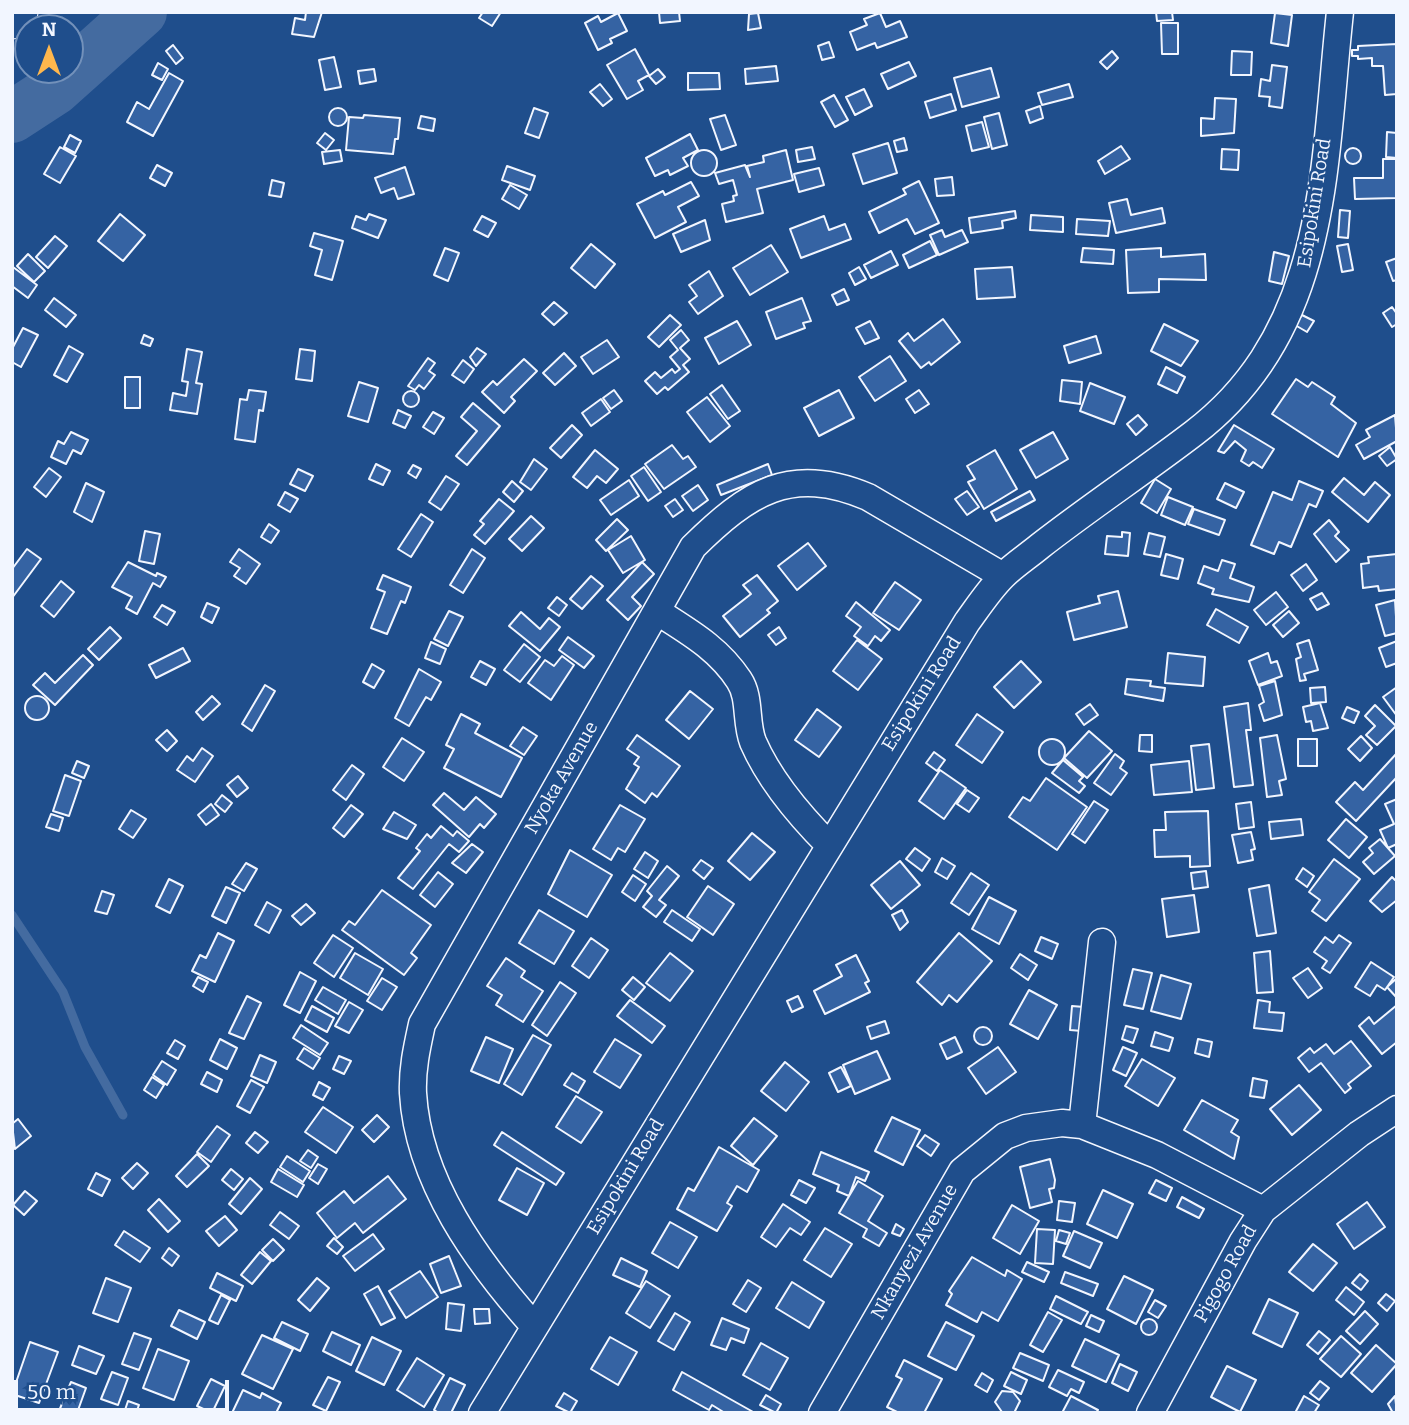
<!DOCTYPE html>
<html>
<head>
<meta charset="utf-8">
<style>
  body { margin:0 }
  #map { position:relative; width:1409px; height:1425px; overflow:hidden; background:#1f4e8c; font-family:Bitter,serif }
  canvas { display:block }
  .frame { position:absolute; inset:0; border:14px solid #f2f6ff; pointer-events:none }
  .north { position:absolute; left:14px; top:14px; width:70px; height:70px; box-sizing:border-box; background:#1f4e8c; border:2px solid #7391ba; border-radius:50%; rotate:0deg; font-size:19px; font-weight:700; line-height:28px; text-align:center; color:#f2f6ff }
  .north::after { content:''; display:block; margin:auto; width:24px; height:32px; background:#ffb74d; clip-path:polygon(50% 0,100% 100%,50% 72%,0 100%) }
  .scale { position:absolute; left:14px; top:1380px; width:215px; height:32px; box-sizing:border-box; border:4px solid #f2f6ff; border-top:0; padding-left:9px; font-size:21px; line-height:24px; white-space:nowrap; color:#f2f6ff; -webkit-text-stroke:5px #1f4e8c; paint-order:stroke }
</style>
</head>
<body>
<div id="map">
<canvas width="1409" height="1425"></canvas>
<div class="frame"></div>
<div class="north">N</div>
<div class="scale">50 m</div>
</div>
<script>
const ctx = document.querySelector('canvas').getContext('2d');
ctx.lineJoin = 'round';
function strokePath(path, color, width, dash) { ctx.strokeStyle = color; ctx.lineWidth = width; ctx.lineCap = dash ? 'butt' : 'round'; ctx.setLineDash(dash || []); ctx.stroke(path); }
function fillPath(path, color) { ctx.fillStyle = color; ctx.fill(path, 'evenodd'); }
function label(font, color, halo, rows, align = 'center') {
  ctx.font = font + ' Bitter,serif'; ctx.lineWidth = 5; ctx.setLineDash([]); ctx.textBaseline = 'middle'; ctx.strokeStyle = halo; ctx.fillStyle = color; for (const [text, x, y, turn = 0] of rows) {
    ctx.save(); ctx.translate(x, y); ctx.rotate((+turn || 0) * Math.PI / 180); ctx.textAlign = isNaN(turn) ? turn : align; if (halo) ctx.strokeText(text, 0, 0); ctx.fillText(text, 0, 0); ctx.restore();
  }
}
strokePath(new Path2D(`
  M12,915L63,992L85,1047L123,1115`), '#446ba0', 9);
strokePath(new Path2D(`
  M12,117L55,89L141,12`), '#446ba0', 52);
const building = new Path2D(`
  M306,12H322L314,37L292,34L295,18L305,20Z
  M483,12H501L492,26L479,18Z
  M659,12H679L680,21L660,23Z
  M1156,12H1172L1173,20L1157,21Z
  M618,13L627,31L610,39L612,43L598,50L585,23L598,16L601,22Z
  M758,13L761,28L748,30L749,14Z
  M880,13L886,27L900,21L907,37L877,48L875,43L857,50L850,32L867,25L864,19Z
  M1275,13L1292,15L1288,46L1271,43Z
  M1161,23H1178V54H1162Z
  M829,42L834,57L822,60L818,46Z
  M1397,44V94L1385,95L1383,66H1372V58L1358,59V56H1352V50H1358V46Z
  M173,45L183,58L176,64L166,51Z
  M635,49L649,75L638,81L643,90L627,99L607,65Z
  M1112,51L1118,58L1107,69L1100,62Z
  M1232,51L1252,52L1251,75H1231Z
  M334,57L341,87L325,90L319,60Z
  M909,62L916,76L888,89L881,74Z
  M158,63L168,69L162,80L152,75Z
  M1272,65L1287,67L1282,108L1269,106L1270,97L1259,96L1261,79L1270,81Z
  M776,66L778,81L746,84L745,69Z
  M991,68L999,97L962,107L954,78Z
  M374,69L376,81L360,84L358,71Z
  M658,69L665,77L656,84L649,76Z
  M169,73L183,81L153,136L127,122L137,102L149,109Z
  M688,73H719L720,89L688,90Z
  M600,84L612,99L603,106L590,92Z
  M1069,84L1073,97L1042,105L1038,93Z
  M864,89L872,106L855,115L846,97Z
  M951,94L956,110L930,118L925,102Z
  M834,95L848,120L835,127L821,102Z
  M1215,98L1236,99L1234,133L1201,136V118L1214,119Z
  M1040,106L1043,118L1030,123L1026,111Z
  M534,108L548,113L539,138L525,133Z
  M329 117a9 9 0 1 1 18 0a9 9 0 1 1-18 0Z
  M999,113L1007,145L992,149L984,117Z
  M364,115L400,118L398,139H395L393,154L346,150L349,117L363,118Z
  M725,115L736,145L721,150L710,119Z
  M421,116L435,119L433,131L418,128Z
  M982,122L989,147L972,151L966,126Z
  M1387,132L1397,133V158L1386,157Z
  M325,133L334,140L326,150L317,143Z
  M690,134L698,150L683,158L688,166L670,175L668,170L655,176L646,158Z
  M70,135L81,141L75,153L64,147Z
  M904,138L907,150L897,152L894,141Z
  M888,143L897,173L863,184L853,154Z
  M1121,146L1130,159L1105,174L1098,161Z
  M60,147L76,156L60,183L44,174Z
  M812,147L815,159L798,162L796,150Z
  M1345 156a8 8 0 1 1 16 0a8 8 0 1 1-16 0Z
  M1222,149L1239,150L1238,170L1221,169Z
  M691 163a13 13 0 1 1 26 0a13 13 0 1 1-26 0Z
  M340,150L342,161L324,164L322,152Z
  M786,150L793,180L757,189L763,213L726,222L722,204L734,201L733,196L737,195L733,180L719,184L715,173L745,165L750,177L747,166L764,162L763,156Z
  M1383,159H1397V198L1355,199L1354,178H1383Z
  M157,165L172,173L165,186L150,178Z
  M507,166L535,176L530,190L502,180Z
  M405,167L414,194L398,199L394,188L381,193L375,178Z
  M819,168L824,185L799,192L794,174Z
  M952,177L954,195L937,196L935,179Z
  M272,180L284,183L281,197L269,195Z
  M919,181L939,223L915,234L907,219L879,233L869,212L906,194L903,189Z
  M691,182L699,196L678,207L686,222L655,238L637,204L663,191L665,195Z
  M510,185L527,195L519,209L502,199Z
  M1127,199L1131,215L1162,208L1165,223L1116,233L1109,203Z
  M1340,210L1350,211L1348,238L1338,237Z
  M1015,211L1016,218L1002,221L1003,228L971,233L969,218Z
  M120,214L145,235L123,261L98,241Z
  M369,214L386,220L378,238L352,228L356,216L366,220Z
  M1031,215L1063,217V232L1030,230Z
  M482,216L496,223L488,237L474,230Z
  M824,216L829,230L845,224L851,239L801,258L790,229Z
  M1077,219L1110,221L1108,236L1076,234Z
  M705,220L710,240L681,252L673,234Z
  M942,230L945,237L962,230L968,242L939,255L930,235Z
  M314,233L343,241L332,280L315,275L322,250L310,246Z
  M55,236L67,246L48,268L36,257Z
  M930,241L937,255L909,268L903,255Z
  M591,244L615,264L595,288L571,268Z
  M1348,244L1353,270L1342,272L1337,246Z
  M771,245L788,272L750,295L733,268Z
  M445,248L459,253L448,281L434,275Z
  M1083,248L1114,250L1113,264L1081,262Z
  M1161,248V257L1205,254L1206,280L1159,279V292L1128,293L1126,250Z
  M891,251L898,265L871,278L864,265Z
  M1274,252L1289,256L1282,284L1269,281Z
  M28,254L45,271L34,282L17,266Z
  M1397,258V280L1393,281L1386,262Z
  M13,267L37,285L28,298L12,286Z
  M859,267L866,279L855,285L849,273Z
  M1012,267L1015,297L977,299L975,269Z
  M709,271L723,296L698,314L689,302L697,296L689,285Z
  M844,289L849,300L837,305L832,295Z
  M54,298L76,315L66,327L45,310Z
  M802,298L811,321L803,323L805,328L776,339L766,312Z
  M554,302L567,313L554,325L542,314Z
  M1392,307L1397,314V324L1392,327L1383,313Z
  M670,315L681,325L659,347L648,337Z
  M1302,315L1314,321L1307,332L1295,325Z
  M943,319L960,342L931,365L929,362L921,368L899,341L908,333L914,341Z
  M737,321L751,345L719,364L705,338Z
  M870,321L879,338L865,344L856,328Z
  M1164,324L1198,341L1181,366L1151,351Z
  M23,328L38,335L21,367L12,362V349Z
  M681,330L689,340L680,348L690,359L683,365L689,372L668,390L665,387L657,394L645,381L655,372L661,378L672,369L675,373L680,369L670,357L678,350L670,340Z
  M144,335L153,339L150,346L141,343Z
  M1096,336L1101,353L1069,363L1064,346Z
  M607,340L619,357L593,374L581,357Z
  M69,346L83,354L67,382L54,375Z
  M477,348L486,354L476,366L470,357Z
  M187,349L202,352L196,383L202,384L197,414L170,410L173,393L186,396L188,382L182,381Z
  M300,349L315,351L312,381L296,379Z
  M564,353L576,366L555,385L543,373Z
  M890,356L906,381L875,401L859,377Z
  M428,358L435,363L429,371L435,375L424,389L419,385L415,390L408,386Z
  M524,359L537,371L511,397L515,401L504,413L482,392L493,381L497,385Z
  M463,360L474,369L464,383L452,375Z
  M1166,367L1185,377L1177,393L1158,384Z
  M125,377H140V408H125Z
  M1296,379L1308,387L1312,382L1335,397L1331,404L1356,423L1338,457L1272,414Z
  M1062,380L1082,382L1080,404L1060,401Z
  M359,382L378,388L368,422L348,416Z
  M1090,383L1125,397L1114,424L1080,411Z
  M722,385L740,411L728,419L710,394Z
  M249,390L266,392L263,411L259,410L255,442L235,439L240,399L247,400Z
  M614,390L622,401L611,409L603,398Z
  M839,390L854,418L819,436L804,408Z
  M919,390L929,404L915,413L906,399Z
  M403 399a8 8 0 1 1 16 0a8 8 0 1 1-16 0Z
  M707,397L730,426L710,442L687,412Z
  M601,399L610,412L591,426L582,413Z
  M473,403L500,426L467,465L456,456L477,431L461,417Z
  M398,410L411,416L405,428L393,423Z
  M433,412L444,418L434,434L423,427Z
  M1138,415L1147,425L1136,435L1127,424Z
  M1395,415L1397,441L1364,459L1356,445L1370,437L1366,430Z
  M572,425L582,435L561,458L550,448Z
  M1234,425L1274,449L1262,468L1253,462L1249,466L1241,461L1246,450L1235,441L1224,453L1218,451Z
  M71,432L88,440L81,454L73,450L66,464L51,457L58,441L64,444Z
  M1053,432L1068,459L1036,478L1020,450Z
  M672,445L683,459L688,456L696,467L664,489L645,464Z
  M1390,447L1397,459L1387,466L1379,456Z
  M595,450L618,469L606,483L597,476L587,488L573,477Z
  M995,450L1017,489L984,509L968,482L975,479L967,466Z
  M534,459L547,469L531,490L520,482Z
  M376,464L390,471L383,485L369,479Z
  M768,464L772,475L721,495L717,485Z
  M413,465L421,469L416,478L408,473Z
  M644,467L661,492L648,501L631,476Z
  M49,468L61,477L46,497L34,487Z
  M298,469L313,476L305,491L290,484Z
  M446,476L459,484L441,510L429,502Z
  M1344,478L1364,495L1375,482L1390,495L1368,522L1332,492Z
  M1155,479L1171,489L1157,513L1141,503Z
  M629,480L639,496L611,515L600,500Z
  M512,481L523,491L514,502L503,492Z
  M1299,481L1323,491L1316,507L1309,504L1291,547L1279,542L1274,554L1251,545L1273,492L1292,500Z
  M86,483L104,492L92,522L74,512Z
  M1225,483L1244,492L1236,508L1217,499Z
  M698,485L708,500L693,511L682,496Z
  M967,491L979,507L967,515L955,499Z
  M1030,491L1035,500L996,521L991,512Z
  M285,492L298,499L290,512L278,505Z
  M1168,497L1193,507L1185,525L1161,515Z
  M499,499L514,511L485,544L474,535L484,524L480,521Z
  M675,499L683,510L673,517L665,506Z
  M1194,509L1225,520L1219,535L1188,524Z
  M421,514L433,522L411,557L398,549Z
  M531,516L544,528L522,551L509,539Z
  M617,519L628,530L606,551L596,540Z
  M1329,520L1339,532L1335,536L1349,550L1336,562L1314,534Z
  M269,524L279,531L271,543L261,537Z
  M145,531L160,534L154,564L139,561Z
  M1122,532L1130,533L1128,556L1105,554L1107,536L1122,537Z
  M1149,533L1165,537L1160,557L1144,554Z
  M631,536L645,560L623,573L608,550Z
  M808,543L826,566L797,590L778,566Z
  M27,549L41,559L12,598V569Z
  M239,549L260,564L246,584L234,576L240,568L230,562Z
  M472,549L485,558L463,593L450,585Z
  M1166,554L1183,559L1178,579L1161,575Z
  M1397,554V589L1379,591L1378,586L1363,588L1361,564L1369,563L1368,557Z
  M1222,560L1235,564L1230,578L1254,587L1249,602L1212,594L1214,589L1198,583L1204,566L1218,571Z
  M128,562L156,576L157,573L166,577L160,587L153,583L137,614L126,608L132,597L112,587Z
  M642,562L654,574L632,597L641,606L628,620L607,600Z
  M1306,564L1317,580L1303,591L1291,575Z
  M383,575L411,587L405,603L401,601L387,634L371,628L385,592L377,589Z
  M757,575L778,601L767,610L770,613L740,637L723,616L751,594L743,585Z
  M591,576L603,586L582,609L570,599Z
  M61,581L74,592L54,617L41,606Z
  M895,582L921,600L899,630L873,613Z
  M1118,591L1127,627L1074,640L1067,612L1100,603L1098,596Z
  M1276,592L1288,607L1266,625L1254,610Z
  M1322,593L1329,604L1317,610L1310,599Z
  M557,597L567,605L559,616L548,608Z
  M1395,600L1397,633L1385,636L1376,605Z
  M856,602L890,630L881,641L875,636L868,646L854,636L861,627L846,616Z
  M207,603L219,608L212,623L201,617Z
  M162,605L175,612L167,625L154,617Z
  M1216,609L1248,627L1239,643L1207,625Z
  M449,611L463,617L448,646L434,639Z
  M1289,611L1299,623L1283,637L1273,625Z
  M521,612L540,629L549,618L560,627L540,651L509,626Z
  M110,627L121,638L99,660L88,649Z
  M779,627L786,638L776,645L768,635Z
  M568,637L594,656L584,668L559,650Z
  M857,640L882,659L858,690L833,671Z
  M1309,640L1318,670L1304,674L1306,680L1300,681L1296,659L1301,657L1297,644Z
  M1397,641V663L1386,667L1379,648Z
  M431,642L446,649L440,664L425,658Z
  M524,644L540,657L520,682L504,670Z
  M183,648L190,661L156,678L149,665Z
  M1168,653L1205,657L1203,686L1165,683Z
  M1268,653L1271,663L1277,661L1282,676L1258,685L1249,661Z
  M83,655L93,665L55,705L33,685L45,673L55,683Z
  M562,656L574,665L551,700L528,683L545,660L554,666Z
  M480,661L495,669L486,685L471,677Z
  M1021,661L1041,682L1014,708L994,687Z
  M372,664L384,671L374,688L363,682Z
  M419,669L441,682L431,700L426,697L409,726L395,718Z
  M1127,679L1151,681L1150,686L1165,688L1163,701L1125,694Z
  M1275,681L1282,715L1264,721L1259,705L1264,702L1259,686Z
  M265,685L275,691L252,731L242,724Z
  M1325,687L1326,702L1311,703L1310,688Z
  M1397,687V716L1383,697Z
  M690,691L713,709L689,739L666,720Z
  M212,696L220,704L203,720L196,712Z
  M25 708a12 12 0 1 1 24 0a12 12 0 1 1-24 0Z
  M1248,703L1251,730H1246L1253,785L1234,787L1224,707Z
  M1320,703L1328,728L1313,731L1311,721L1306,722L1303,707Z
  M1090,704L1098,715L1084,725L1076,714Z
  M1375,705L1396,726L1377,745L1366,735L1375,726L1365,716Z
  M1347,707L1359,712L1354,723L1342,718Z
  M817,709L841,727L819,757L795,740Z
  M461,714L480,724L475,733L522,758L501,797L444,768L454,749L446,745Z
  M977,714L1003,732L982,763L956,745Z
  M523,727L537,736L524,755L510,746Z
  M167,730L177,741L167,751L156,740Z
  M1089,731L1112,751L1087,778L1064,758Z
  M637,735L680,766L657,797L652,793L645,803L626,789L639,767L634,764L639,757L627,749Z
  M1140,735H1152V752L1139,751Z
  M1277,735L1286,779L1279,781L1282,795L1267,797L1260,738Z
  M1361,736L1372,748L1360,761L1348,749Z
  M402,738L424,752L404,781L383,767Z
  M1039 752a13 13 0 1 1 26 0a13 13 0 1 1-26 0Z
  M1298,739H1317V766H1298Z
  M1209,744L1214,788L1196,790L1191,746Z
  M202,748L213,756L195,782L177,770L187,756L193,761Z
  M934,752L945,760L937,771L926,763Z
  M1397,753V777L1356,821L1336,802L1355,782L1363,790Z
  M1115,754L1124,761L1120,768L1127,773L1111,795L1094,783Z
  M1063,760L1083,777L1079,781L1085,786L1079,793L1052,773Z
  M77,761L89,766L84,778L72,773Z
  M1189,761L1192,792L1154,795L1151,765Z
  M352,765L364,774L346,800L333,790Z
  M940,770L966,788L944,819L919,801Z
  M65,775L81,781L69,816L53,811Z
  M238,776L248,788L237,797L227,785Z
  M1046,778L1087,807L1057,850L1009,817L1023,797L1030,801Z
  M967,790L979,798L969,812L957,804Z
  M444,793L464,810L476,797L496,814L484,828L480,824L469,837L433,805Z
  M222,795L232,803L225,812L215,804Z
  M1397,799V844L1388,848L1380,830L1394,824L1385,804Z
  M1094,801L1108,810L1085,843L1072,834Z
  M1251,802L1254,827L1239,829L1236,804Z
  M211,804L219,815L206,825L198,815Z
  M351,805L363,814L344,837L333,828Z
  M620,805L645,819L625,852L618,848L611,860L593,849Z
  M131,810L146,819L133,838L119,829Z
  M1208,811L1210,866L1190,867V856L1155,857L1154,830H1166L1165,812Z
  M394,812L416,825L407,839L383,829Z
  M51,814L63,818L59,831L46,827Z
  M1301,819L1303,835L1271,839L1269,822Z
  M1346,819L1367,837L1349,858L1328,840Z
  M441,826L453,836L457,831L469,841L459,852L449,844L413,889L398,878L420,851L416,848L427,834L431,838Z
  M1251,832L1255,849L1251,850L1253,860L1238,863L1232,835Z
  M752,833L775,852L750,880L728,861Z
  M1380,839L1395,856L1374,874L1363,862L1373,853L1369,848Z
  M472,844L483,852L466,873L452,863Z
  M915,848L930,859L922,871L906,859Z
  M570,850L612,875L587,917L548,894Z
  M645,852L658,861L648,878L634,869Z
  M942,858L955,866L947,879L935,872Z
  M1334,859L1360,879L1326,921L1312,911L1320,900L1309,892Z
  M701,860L713,868L704,879L693,870Z
  M900,861L920,885L891,909L871,885Z
  M246,863L257,869L244,891L232,884Z
  M667,866L679,876L659,900L666,905L656,917L643,907L652,896L647,891Z
  M1303,868L1314,876L1307,887L1296,879Z
  M1206,871L1208,887L1193,889L1191,873Z
  M438,872L453,884L435,907L420,895Z
  M971,873L989,885L969,915L951,903Z
  M633,875L646,884L635,901L622,892Z
  M1392,877L1395,880L1397,878V900L1382,912L1370,901Z
  M169,879L183,886L170,913L156,906Z
  M1269,885L1276,933L1257,936L1249,889Z
  M708,886L734,904L713,935L687,917Z
  M226,887L240,893L226,923L212,916Z
  M382,890L431,925L411,953L417,958L404,975L342,930L349,921L355,925Z
  M102,891L114,895L107,914L95,911Z
  M1194,895L1199,932L1167,937L1162,899Z
  M989,897L1016,911L999,944L972,929Z
  M267,902L281,910L269,933L255,925Z
  M306,904L315,913L301,925L292,916Z
  M539,910L574,931L554,964L519,943Z
  M672,910L700,929L692,941L664,922Z
  M902,910L908,922L900,930L892,915Z
  M218,933L234,941L215,982L192,971L200,955L206,958Z
  M959,933L992,961L957,1002L949,995L942,1005L917,982Z
  M333,935L353,948L334,977L314,963Z
  M1339,935L1351,943L1330,973L1322,968L1327,961L1314,952L1325,937L1333,943Z
  M1041,937L1058,944L1052,959L1035,951Z
  M591,938L608,950L589,978L572,966Z
  M1270,951L1273,992L1257,993L1254,953Z
  M355,953L383,969L368,995L340,978Z
  M670,953L693,971L670,1001L646,983Z
  M1020,954L1037,965L1028,980L1011,968Z
  M856,955L869,981L865,983L870,992L825,1014L814,991L842,976L836,965Z
  M506,958L525,971L521,977L543,991L523,1022L496,1005L502,995L487,986Z
  M1371,962L1394,977L1385,990L1377,985L1370,996L1355,987Z
  M1308,968L1322,988L1308,998L1293,978Z
  M1133,969L1152,973L1143,1009L1124,1005Z
  M300,972L316,981L300,1013L284,1005Z
  M1161,975L1191,984L1181,1019L1151,1011Z
  M198,977L208,982L203,992L193,986Z
  M633,977L645,987L634,1000L622,990Z
  M382,978L397,987L382,1010L367,1001Z
  M1397,978V998L1387,987Z
  M560,982L576,993L547,1036L532,1025Z
  M323,987L346,1000L338,1014L315,1000Z
  M1029,990L1057,1005L1038,1039L1010,1024Z
  M247,996L261,1003L244,1039L229,1033Z
  M798,996L803,1007L792,1012L787,1001Z
  M630,1000L665,1026L652,1043L617,1016Z
  M1258,1000L1270,1002L1269,1012L1284,1013L1282,1031L1254,1028Z
  M349,1002L363,1010L349,1033L335,1026Z
  M1397,1005V1042L1382,1054L1359,1026L1369,1017L1374,1024Z
  M312,1006L334,1018L327,1032L305,1020Z
  M1072,1006L1084,1007L1082,1031L1070,1030Z
  M885,1021L889,1033L871,1039L867,1027Z
  M301,1025L328,1043L320,1055L293,1038Z
  M1126,1026L1138,1029L1133,1043L1122,1039Z
  M974 1036a9 9 0 1 1 18 0a9 9 0 1 1-18 0Z
  M1155,1032L1173,1038L1169,1051L1151,1046Z
  M533,1035L551,1045L522,1095L504,1084Z
  M486,1037L513,1049L499,1083L471,1071Z
  M955,1037L962,1052L947,1059L940,1044Z
  M220,1039L237,1048L227,1069L210,1060Z
  M615,1039L641,1055L620,1088L594,1072Z
  M1198,1039L1212,1042L1209,1057L1195,1053Z
  M175,1040L185,1046L178,1059L167,1053Z
  M1351,1041L1371,1066L1348,1084L1351,1088L1345,1093L1321,1063L1309,1072L1298,1058L1310,1048L1314,1053L1326,1044L1334,1054Z
  M998,1047L1016,1072L986,1094L968,1068Z
  M1123,1047L1137,1053L1126,1076L1113,1070Z
  M304,1048L320,1058L313,1069L297,1059Z
  M877,1051L890,1079L855,1094L843,1065Z
  M260,1055L276,1062L267,1083L251,1076Z
  M339,1056L351,1061L344,1074L333,1069Z
  M1142,1059L1175,1078L1158,1106L1125,1086Z
  M162,1061L176,1070L167,1085L153,1075Z
  M785,1062L809,1082L786,1111L761,1091Z
  M841,1067L851,1086L838,1092L829,1073Z
  M207,1072L222,1080L217,1092L201,1084Z
  M572,1073L585,1081L578,1093L564,1085Z
  M152,1077L164,1085L156,1098L144,1090Z
  M1253,1078L1267,1081L1264,1098L1250,1096Z
  M251,1080L264,1087L250,1113L237,1106Z
  M319,1082L330,1088L323,1100L313,1095Z
  M1299,1085L1321,1110L1292,1135L1270,1109Z
  M576,1096L602,1112L581,1143L556,1127Z
  M1202,1100L1238,1120L1231,1132L1239,1137L1234,1159L1184,1130Z
  M323,1107L353,1127L336,1153L305,1132Z
  M377,1115L389,1127L374,1142L362,1130Z
  M892,1117L920,1130L903,1165L875,1151Z
  M754,1118L777,1136L753,1165L731,1146Z
  M18,1119L31,1136L15,1149L12,1124Z
  M217,1126L230,1135L211,1162L197,1152Z
  M255,1132L268,1142L258,1153L246,1143Z
  M502,1132L564,1173L556,1185L494,1145Z
  M925,1135L939,1144L931,1156L917,1146Z
  M719,1147L759,1170L747,1192L737,1186L727,1203L732,1206L717,1231L677,1209L688,1188L694,1191Z
  M308,1150L318,1157L311,1168L300,1161Z
  M821,1152L869,1172L865,1181L856,1177L849,1196L837,1191L839,1185L813,1174Z
  M197,1154L209,1166L187,1187L176,1176Z
  M287,1156L310,1171L303,1182L280,1167Z
  M1050,1159L1055,1180L1054,1188L1049,1189L1052,1202L1030,1208L1020,1167Z
  M137,1163L148,1173L133,1189L122,1178Z
  M318,1164L327,1169L318,1184L309,1178Z
  M517,1168L544,1183L527,1215L499,1200Z
  M231,1169L243,1179L234,1190L222,1180Z
  M278,1169L304,1185L297,1197L271,1182Z
  M96,1173L110,1180L102,1196L88,1189Z
  M388,1176L406,1199L363,1233L355,1223L337,1238L317,1213L344,1191L354,1203Z
  M250,1178L262,1189L241,1214L229,1204Z
  M799,1180L815,1188L806,1203L791,1195Z
  M1156,1180L1172,1188L1166,1201L1149,1193Z
  M858,1181L883,1196L868,1221L887,1233L879,1246L863,1237L867,1229L839,1213Z
  M1103,1190L1133,1204L1117,1238L1087,1224Z
  M25,1191L37,1201L24,1215L13,1205Z
  M1182,1197L1204,1209L1199,1218L1177,1207Z
  M159,1199L180,1221L168,1232L148,1210Z
  M1059,1201L1075,1203L1072,1222L1057,1220Z
  M1367,1202L1385,1227L1354,1249L1337,1224Z
  M783,1204L810,1222L801,1235L790,1228L776,1247L761,1237Z
  M1012,1205L1039,1221L1020,1254L993,1238Z
  M280,1212L299,1226L289,1239L270,1225Z
  M225,1216L237,1230L219,1246L206,1231Z
  M670,1222L697,1237L678,1268L652,1253Z
  M896,1224L904,1229L900,1236L892,1233Z
  M825,1228L852,1244L831,1277L804,1260Z
  M1037,1229L1055,1230L1053,1264L1035,1263Z
  M1059,1230L1070,1233L1066,1244L1056,1241Z
  M124,1231L150,1248L140,1262L115,1245Z
  M1074,1231L1102,1243L1090,1268L1063,1256Z
  M373,1234L384,1249L355,1271L343,1256Z
  M334,1238L343,1247L337,1254L327,1246Z
  M273,1239L284,1250L273,1261L262,1250Z
  M1313,1244L1337,1263L1313,1291L1289,1272Z
  M169,1248L179,1256L172,1266L162,1258Z
  M260,1252L271,1261L252,1284L241,1275Z
  M449,1256L461,1286L441,1293L430,1264Z
  M972,1257L1005,1276L1007,1270L1022,1279L998,1321L982,1312L977,1322L946,1305L952,1294L949,1291Z
  M621,1258L647,1271L640,1287L613,1275Z
  M1027,1262L1049,1272L1044,1282L1022,1272Z
  M420,1271L438,1297L406,1318L389,1291Z
  M1065,1272L1098,1284L1093,1296L1061,1283Z
  M217,1273L243,1286L236,1301L210,1288Z
  M1360,1274L1368,1281L1361,1290L1352,1283Z
  M1124,1276L1153,1290L1136,1324L1107,1309Z
  M106,1278L131,1288L118,1322L93,1313Z
  M317,1278L329,1288L310,1311L298,1300Z
  M748,1280L761,1288L746,1312L733,1304Z
  M646,1281L670,1296L650,1328L626,1313Z
  M792,1282L824,1302L809,1328L776,1308Z
  M378,1286L395,1318L381,1325L364,1294Z
  M1346,1287L1364,1302L1354,1315L1336,1300Z
  M1386,1294L1395,1301L1387,1311L1378,1303Z
  M221,1295L230,1300L218,1324L209,1320Z
  M1056,1296L1088,1312L1081,1324L1050,1309Z
  M1269,1299L1298,1313L1282,1347L1253,1333Z
  M1155,1300L1166,1306L1158,1318L1148,1312Z
  M448,1303L464,1305L461,1331L446,1329Z
  M474,1309H489L490,1323L475,1324Z
  M179,1310L205,1322L197,1339L171,1326Z
  M1365,1311L1378,1324L1360,1344L1346,1331Z
  M1048,1312L1062,1320L1043,1352L1030,1345Z
  M675,1313L690,1322L674,1350L658,1341Z
  M1091,1315L1104,1321L1099,1332L1086,1326Z
  M722,1318L749,1329L744,1343L731,1338L726,1350L711,1345Z
  M1141 1327a8 8 0 1 1 16 0a8 8 0 1 1-16 0Z
  M282,1322L308,1334L300,1351L274,1338Z
  M946,1322L974,1336L956,1370L928,1356Z
  M1319,1331L1330,1340L1318,1354L1307,1345Z
  M332,1332L360,1345L351,1365L323,1351Z
  M134,1333L151,1339L139,1370L122,1364Z
  M262,1335L293,1349L273,1389L242,1374Z
  M1341,1336L1361,1354L1341,1377L1320,1359Z
  M372,1337L401,1351L384,1385L356,1371Z
  M610,1337L637,1352L618,1385L591,1369Z
  M1085,1339L1119,1355L1106,1382L1072,1366Z
  M30,1342L58,1352L39,1403L12,1394Z
  M761,1343L788,1358L770,1390L743,1375Z
  M1376,1345L1397,1364L1372,1392L1351,1373Z
  M79,1346L104,1356L96,1374L72,1365Z
  M158,1349L189,1361L174,1400L143,1388Z
  M1020,1353L1049,1365L1043,1381L1013,1368Z
  M417,1358L444,1375L424,1407L397,1390Z
  M904,1360L942,1379L924,1413H899L887,1407L902,1379L896,1376Z
  M1120,1364L1137,1372L1128,1391L1112,1383Z
  M1227,1366L1256,1380L1240,1412L1211,1397Z
  M1058,1370L1084,1382L1079,1393L1071,1389L1067,1396L1049,1387Z
  M112,1372L128,1378L118,1405L101,1399Z
  M682,1372L755,1413H725L712,1405L709,1410L673,1390Z
  M1011,1372L1027,1380L1021,1394L1004,1386Z
  M982,1373L993,1380L987,1392L975,1385Z
  M328,1377L340,1382L326,1411L313,1405Z
  M450,1378L465,1385L451,1413H439L434,1410Z
  M211,1379L225,1386L212,1413L197,1406Z
  M1320,1381L1329,1388L1319,1400L1310,1393Z
  M71,1382L86,1388L77,1413H63L59,1411Z
  M243,1390L260,1398L262,1393L281,1403L276,1413H232Z
  M1002,1391L1013,1392L1020,1401L1014,1413L1002,1412L995,1402Z
  M564,1393L577,1401L570,1413L556,1406Z
  M766,1395L781,1404L776,1413L760,1405Z
  M1071,1396L1098,1410L1096,1413H1062Z
  M1304,1396L1319,1405L1314,1413H1295Z
  M1395,1396L1397,1413H1393L1388,1404Z
  M128,1401L139,1405L136,1413H124Z`);
fillPath(building, '#3563a3');
strokePath(building, '#f2f6ff', 2);
const street = new Path2D(`
  M658,612C689,632 718,648 739,680C751,698 745,722 753,742C770,781 799,815 829,845
  M1082,1125L1102,942
  M534,1326C477,1262 418,1181 413,1093C412,1069 417,1047 422,1024L693,547C748,493 790,464 868,497L1003,576
  M482,1413L967,622C978,607 989,590 1003,576C1014,565 1028,556 1040,546C1090,507 1143,472 1194,433C1329,330 1323,167 1340,12
  M822,1413L962,1171L1005,1136L1026,1128L1062,1123L1082,1125L1157,1155L1263,1210
  M1150,1413L1243,1241L1263,1210L1359,1134L1397,1109`);
const secondary = new Path2D(`
  M12,20L19,12`);
strokePath(street, '#f2f6ff', 29);
strokePath(secondary, '#f2f6ff', 39);
strokePath(street, '#1f4e8c', 26);
strokePath(secondary, '#1f4e8c', 37);
label('19px', '#f2f6ff', '#1f4e8c', [
  ["Esipokini Road",1315,203,-81],
  ["Esipokini Road",922,694,-58],
  ["Nyoka Avenue",562,778,-60],
  ["Esipokini Road",626,1177,-59],
  ["Nkanyezi Avenue",915,1252,-60],
  ["Pigogo Road",1226,1274,-61]
]);
</script>
</body>
</html>
